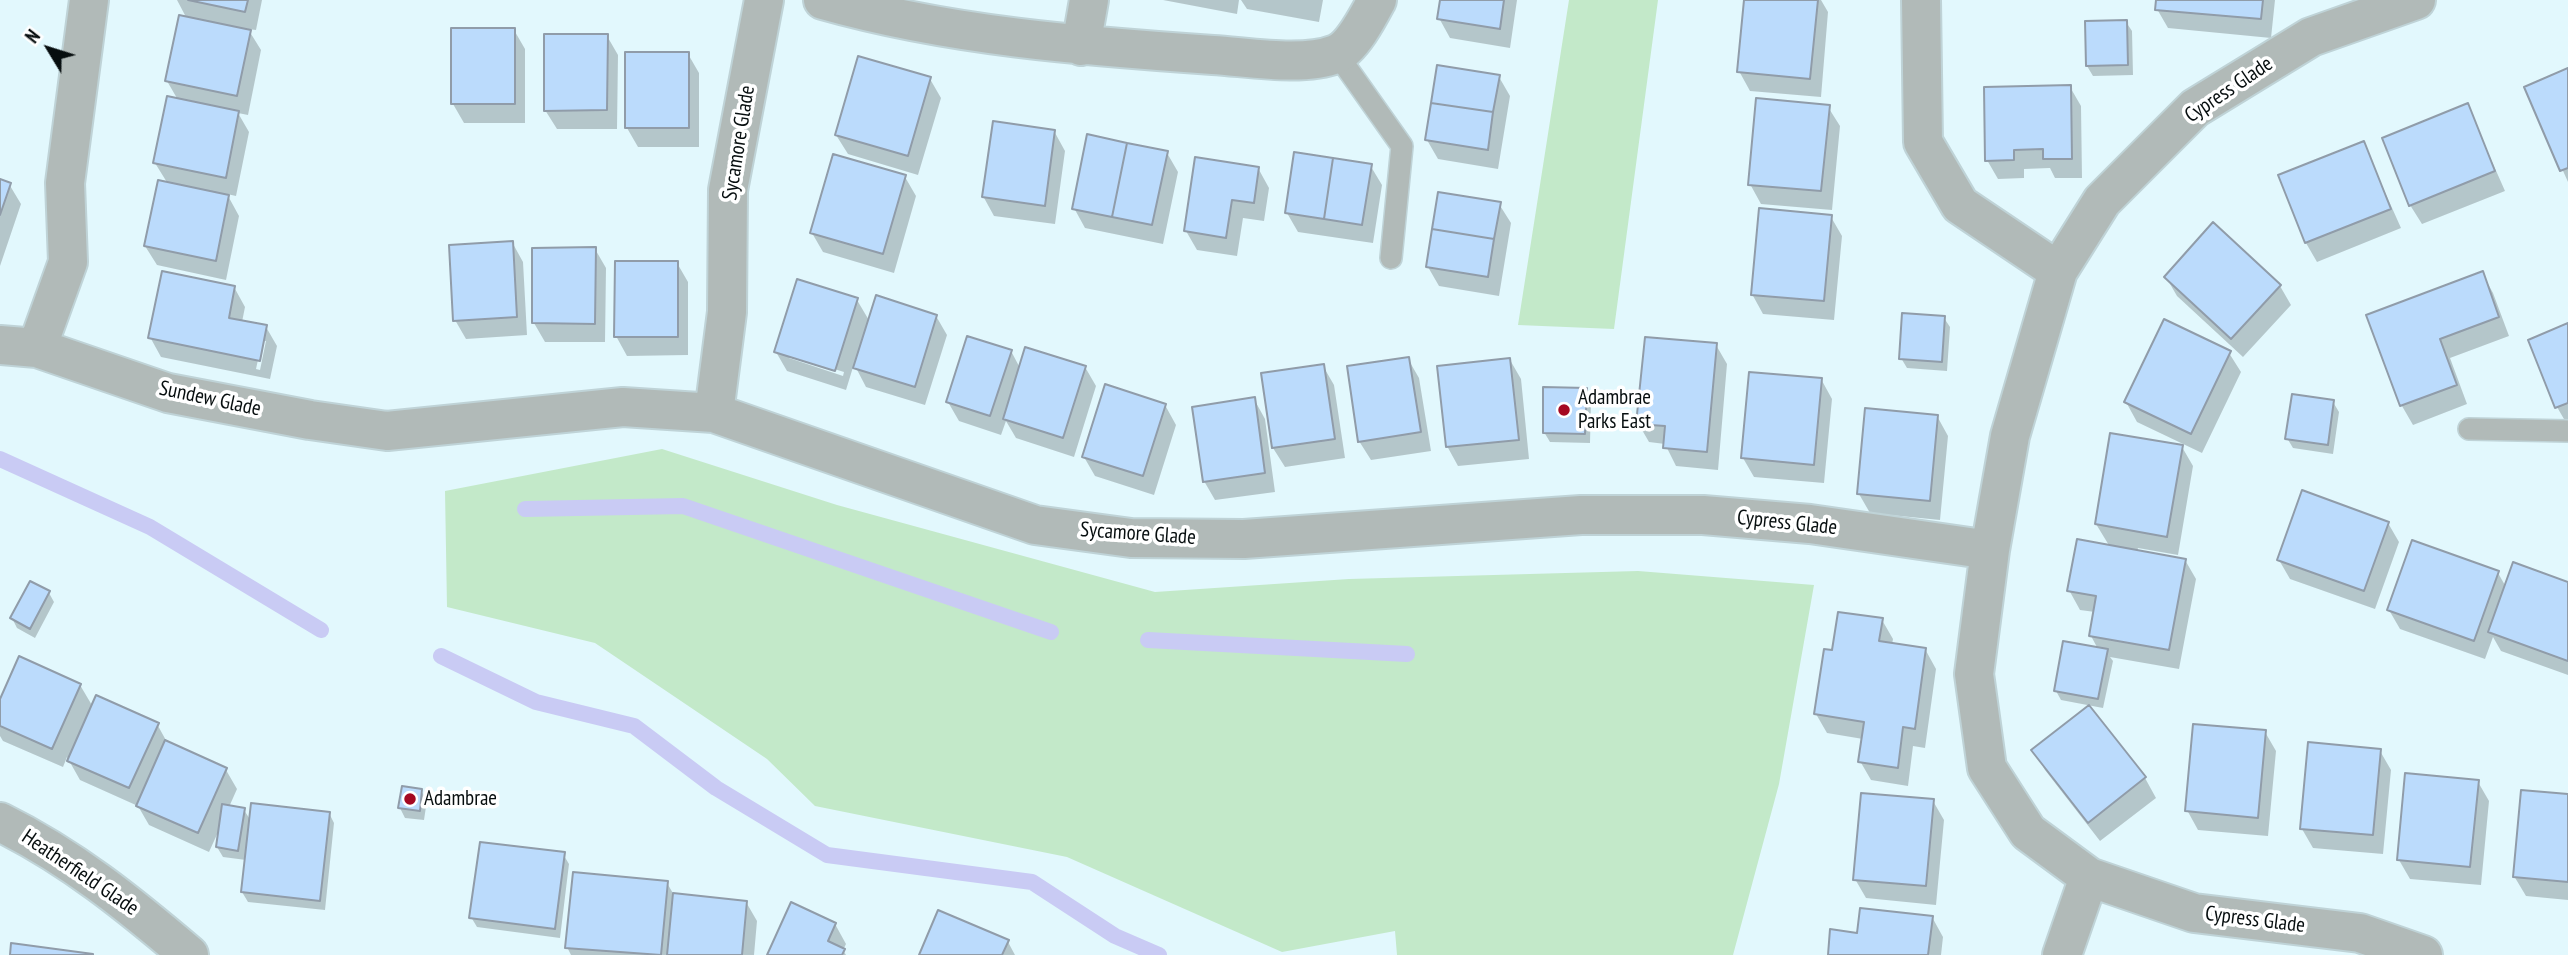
<!DOCTYPE html>
<html>
<head>
<meta charset="utf-8">
<style>
  body { margin:0 }
  #map { position:relative; width:2568px; height:955px; overflow:hidden; background:#e2f8fd; font-family:"PT Sans Narrow",sans-serif }
  canvas { display:block }
  .north { position:absolute; left:14px; top:14px; width:70px; height:70px; -webkit-text-stroke:5px #fff; paint-order:stroke; rotate:308deg; font-size:19px; font-weight:700; line-height:28px; text-align:center; color:#070e0f }
  .north::after { content:''; display:block; margin:auto; width:24px; height:32px; background:#070e0f; clip-path:polygon(50% 0,100% 100%,50% 72%,0 100%) }
</style>
</head>
<body>
<div id="map">
<canvas width="2568" height="955"></canvas>
<div class="north">N</div>
</div>
<script>
const ctx = document.querySelector('canvas').getContext('2d');
ctx.lineJoin = 'round';
function fillPath(path, color) { ctx.fillStyle = color; ctx.fill(path, 'evenodd'); }
function strokePath(path, color, width, dash) { ctx.strokeStyle = color; ctx.lineWidth = width; ctx.lineCap = dash ? 'butt' : 'round'; ctx.setLineDash(dash || []); ctx.stroke(path); }
function label(font, color, halo, rows, align = 'center') {
  ctx.font = font + ' "PT Sans Narrow",sans-serif'; ctx.lineWidth = 7; ctx.setLineDash([]); ctx.textBaseline = 'middle'; ctx.strokeStyle = halo; ctx.fillStyle = color; for (const [text, x, y, turn = 0] of rows) {
    ctx.save(); ctx.translate(x, y); ctx.rotate((+turn || 0) * Math.PI / 180); ctx.textAlign = isNaN(turn) ? turn : align; if (halo) ctx.strokeText(text, 0, 0); ctx.fillText(text, 0, 0); ctx.restore();
  }
}
fillPath(new Path2D(`
  M1569,0H1658L1614,329L1518,325Z
  M662,449L837,505L1155,592L1349,579L1638,571L1814,585L1779,784L1733,955H1397L1395,931L1282,952L1067,857L815,806L767,759L595,643L447,607L445,491Z`), '#c3e9c9');
fillPath(new Path2D(`
  M177,0H262L256,30L248,29L261,50L248,115L238,113L249,132L236,196L227,194L239,216L226,280L157,265L145,246L168,184L155,163L178,100L167,81L187,19Z
  M1163,0H1239L1237,14Z
  M1241,0H1323L1319,22L1247,9Z
  M1442,0H1517L1510,48L1450,38L1439,18Z
  M1746,0H1821L1828,12L1821,97L1750,91L1739,71Z
  M2158,0H2275L2271,38L2168,28L2157,9Z
  M2126,22L2132,31L2133,75L2093,76L2087,66Z
  M514,30L525,49V123H464L453,104Z
  M607,36L618,55L617,129H557L545,110Z
  M688,54L699,73V147H638L627,128Z
  M2568,70V182L2526,88Z
  M1499,77L1510,96L1498,169L1438,159L1427,140Z
  M930,79L941,98L918,175L848,154L836,135Z
  M2070,87L2081,106L2082,178H2055L2050,168L2024,169V178L1998,179L1987,160Z
  M2467,105L2505,191L2422,224L2410,205Z
  M1828,107L1840,126L1832,210L1761,204L1750,184Z
  M1054,131L1065,151L1055,224L994,216L983,196Z
  M2363,143L2401,228L2317,262L2306,243L2280,176Z
  M1167,153L1178,172L1163,244L1085,228L1074,208Z
  M1370,165L1382,185L1373,243L1298,232L1287,213Z
  M1258,168L1269,188L1264,221L1243,218L1237,256L1197,250L1186,231Z
  M905,177L916,196L894,273L823,252L812,233Z
  M0,181L9,184L21,204L0,266Z
  M1499,204L1511,223L1499,296L1439,286L1428,267Z
  M1831,217L1842,236L1834,320L1763,314L1752,294Z
  M512,242L523,262L527,335L466,339L455,320Z
  M595,249L606,268L605,342H545L534,323Z
  M677,263L688,282V355L627,356L616,336Z
  M2482,273L2493,293L2509,336L2450,358L2467,404L2413,425L2402,406L2368,316Z
  M2166,277L2280,286L2291,305L2243,357L2177,296Z
  M234,287L245,307L242,322L266,327L277,346L270,379L161,357L150,337ZM262,341H266L260,370L256,369Z
  M857,300L870,322L936,316L947,335L925,405L866,387L854,364L846,390L787,371L776,352ZM789,355L844,372L843,376L789,358Z
  M1944,318L1950,327L1947,371L1907,368L1901,358Z
  M2568,325V426L2557,407Z
  M1716,345L1727,364L1718,470L1676,466L1665,444L1649,442L1638,423Z
  M1011,351L1020,368L1085,367L1096,386L1074,457L1016,438L1006,421L1001,435L959,421L948,402Z
  M2229,353L2241,372L2202,453L2137,422L2126,402Z
  M1408,359L1419,378L1431,451L1371,460L1359,441Z
  M1510,360L1521,379L1529,459L1458,466L1447,446Z
  M1323,366L1334,385L1345,458L1285,467L1273,448L1263,375Z
  M1821,379L1832,399L1824,483L1754,477L1743,458Z
  M1586,390L1591,400L1590,443L1550,442L1544,432Z
  M1254,399L1265,419L1275,492L1215,500L1204,481Z
  M2333,402L2339,412L2333,454L2293,448L2287,438Z
  M1165,405L1176,425L1154,495L1095,476L1084,457Z
  M1937,416L1948,436L1940,520L1870,513L1859,494Z
  M2182,447L2193,466L2178,555L2138,548L2137,552L2185,560L2196,579L2179,669L2110,657L2113,661L2103,708L2061,700L2056,691L2098,649L2091,636L2095,612L2080,610L2069,590L2110,547L2096,524Z
  M2388,523L2399,542L2375,609L2290,579L2279,560Z
  M2498,573L2506,587L2568,584V675L2501,651L2493,637L2485,659L2400,629L2389,610Z
  M49,593L54,602L35,638L17,628L12,618Z
  M1882,620L1893,639L1892,645L1925,649L1936,669L1925,748L1913,746L1908,786L1871,780L1860,761L1863,739L1827,733L1816,714L1834,652Z
  M80,685L93,707L157,724L168,744L226,770L237,789L229,807L244,810L251,821L329,813L334,823L325,910L248,902L242,892L246,860L223,857L217,847L219,830L209,852L149,825L138,806L80,780L67,757L63,767L3,741L0,736V704Z
  M2089,707L2145,778L2156,798L2100,841L2045,770L2034,751Z
  M2265,732L2276,751L2268,836L2198,830L2187,810Z
  M2380,751L2391,770L2383,854L2313,848L2302,829Z
  M2478,782L2489,801L2481,885L2410,879L2399,860Z
  M421,791L427,800L424,820L405,818L400,808Z
  M2568,796V900L2526,896L2514,876Z
  M1933,801L1944,820L1936,905L1866,898L1855,879Z
  M563,854L569,864L560,938L477,927L471,917Z
  M667,883L674,895L746,902L757,921L754,955H571L567,947Z
  M1932,917L1943,937L1941,955H1829L1859,934Z
  M835,924L846,944L843,950L846,955H769Z
  M1008,942L1015,955H921Z`), '#0003');
strokePath(new Path2D(`
  M0,459L150,527L321,630
  M525,509L683,506L1051,632
  M1148,640L1407,654
  M441,656L536,702L634,726L716,788L827,855L1032,882L1115,936L1159,955`), '#c9cbf4', 16);
const building = new Path2D(`
  M188,0H248L245,12Z
  M1440,0H1504L1500,29L1437,19Z
  M1744,0H1818L1810,79L1737,72Z
  M2156,0H2263L2261,19L2155,10Z
  M179,15L251,30L237,96L165,81Z
  M2127,20L2128,65L2086,66L2085,21Z
  M451,28H515V104H451Z
  M544,34H608L607,110L544,111Z
  M625,52H689V128H625Z
  M858,56L931,77L908,156L835,135Z
  M1437,65L1500,75L1493,112L1431,103Z
  M2568,68V168L2560,171L2524,87Z
  M2071,85L2072,159H2043V149L2014,150V160L1985,161L1984,87Z
  M167,96L239,111L226,178L153,163Z
  M1756,98L1830,105L1821,191L1748,185Z
  M1431,103L1493,112L1488,150L1425,140Z
  M2468,103L2495,171L2409,206L2382,138Z
  M993,121L1055,130L1045,206L982,197Z
  M1087,134L1127,143L1112,217L1072,209Z
  M2364,141L2391,209L2305,243L2278,175Z
  M1127,143L1168,151L1152,225L1112,217Z
  M1294,152L1333,158L1324,219L1285,213Z
  M833,154L906,175L883,254L810,233Z
  M1195,157L1259,167L1254,203L1232,200L1226,238L1184,231Z
  M1333,158L1372,164L1362,225L1324,219Z
  M0,179L11,183L0,215Z
  M158,180L229,195L216,261L144,246Z
  M1438,192L1501,202L1494,239L1432,229Z
  M1759,208L1832,215L1824,301L1751,295Z
  M2213,222L2281,285L2231,339L2164,277Z
  M1432,229L1494,239L1488,277L1426,267Z
  M513,241L517,317L453,321L449,245Z
  M596,247L595,324L532,323V248Z
  M615,261H678V337H614Z
  M162,271L235,286L229,318L267,325L260,361L148,338Z
  M2483,271L2499,317L2440,339L2457,385L2400,406L2366,315Z
  M797,279L858,298L835,371L774,352Z
  M876,295L937,315L915,387L853,368Z
  M1902,313L1945,316L1942,362L1899,359Z
  M2164,319L2231,351L2191,434L2124,402Z
  M2568,323V403L2555,408L2528,340Z
  M967,336L1012,350L990,416L946,402Z
  M1645,337L1717,343L1707,452L1663,448L1665,426L1636,424Z
  M1025,347L1086,366L1063,438L1003,419Z
  M1409,357L1421,432L1358,442L1347,366Z
  M1510,358L1519,440L1446,447L1437,366Z
  M1324,364L1335,439L1272,448L1261,373Z
  M1749,372L1822,378L1814,465L1741,458Z
  M1105,384L1166,404L1143,476L1082,457Z
  M1543,387L1587,388L1585,434L1543,433Z
  M2292,394L2334,400L2328,445L2285,439Z
  M1255,397L1265,473L1203,482L1192,407Z
  M1865,408L1938,415L1930,501L1857,494Z
  M2110,433L2183,445L2167,537L2095,524Z
  M2302,490L2389,522L2364,591L2277,560Z
  M2077,539L2186,559L2169,650L2089,636L2096,596L2067,591Z
  M2412,540L2499,571L2474,641L2387,610Z
  M2513,562L2568,582V661L2488,632Z
  M30,581L50,591L30,629L10,618Z
  M1838,612L1883,618L1879,641L1926,648L1915,729L1903,727L1898,768L1858,762L1864,722L1814,714L1824,649L1832,650Z
  M2063,641L2108,649L2098,699L2054,691Z
  M19,656L81,684L52,749L0,726V699Z
  M96,695L159,723L129,788L67,761Z
  M2089,705L2146,777L2088,823L2031,750Z
  M2193,724L2266,730L2258,818L2185,811Z
  M165,740L227,768L198,833L136,806Z
  M2308,742L2381,749L2373,835L2300,829Z
  M2405,773L2479,780L2470,867L2397,860Z
  M402,786L422,789L420,811L398,808Z
  M2521,790L2568,794V882L2513,877Z
  M1861,793L1934,799L1926,886L1853,880Z
  M251,803L330,812L320,901L241,892Z
  M222,804L245,808L238,851L216,847Z
  M480,842L565,852L555,929L469,918Z
  M573,872L668,881L661,955L565,948Z
  M673,893L747,901L742,955H667Z
  M791,902L836,923L828,941L845,949L842,955H767Z
  M1860,908L1933,916L1928,955H1828L1830,929L1857,933Z
  M938,910L1009,940L1002,955H919Z
  M11,943L93,954V955H10Z`);
fillPath(building, '#bbdbfc');
strokePath(building, '#909ca9', 2);
const service = new Path2D(`
  M1337,54L1402,146L1391,258
  M2469,429L2568,431`);
const minor = new Path2D(`
  M823,0C950,36 1083,46 1213,55C1248,57 1303,67 1336,54C1352,48 1369,15 1377,0
  M1921,0L1923,142L1960,205L2058,271
  M1081,46L1089,0
  M0,345L37,348L168,393L310,420L387,431L623,407L714,413L1035,525L1131,538L1244,539L1581,515H1703L1810,524L1990,550L2010,436L2058,271L2102,201L2195,108L2311,37L2416,0
  M37,348L68,262L65,183L89,0
  M714,413L727,312L728,190L764,0
  M1990,550L1974,674L1987,768L2028,832L2089,877L2194,913L2360,933L2423,955
  M0,822C71,857 129,904 189,955
  M2062,955L2089,877`);
strokePath(service, '#bfd3d7', 24);
strokePath(minor, '#bfd3d7', 42);
strokePath(service, '#b1bab8', 21);
strokePath(minor, '#b1bab8', 38);
for (const [x, y, r, color] of [
  [1564,410,7,"#a40822"],
  [410,799,7,"#a40822"]
]) { const dot = new Path2D(); dot.arc(x, y, r, 0, 2 * Math.PI); ctx.fillStyle = color; ctx.fill(dot); strokePath(dot, '#fff', 2.5); }
label('21px', '#070e0f', '#fff', [
  ["Cypress Glade",2229,90,-34],
  ["Sycamore Glade",739,143,-81],
  ["Sundew Glade",210,399,12],
  ["Cypress Glade",1787,523,6],
  ["Sycamore Glade",1138,534,4],
  ["Heatherfield Glade",80,873,34],
  ["Cypress Glade",2255,920,7]
]);
label('21px', '#070e0f', '#fff', [
  ["Adambrae",1578,398],
  ["Parks East",1578,422],
  ["Adambrae",424,799]
], 'left');
</script>
</body>
</html>
